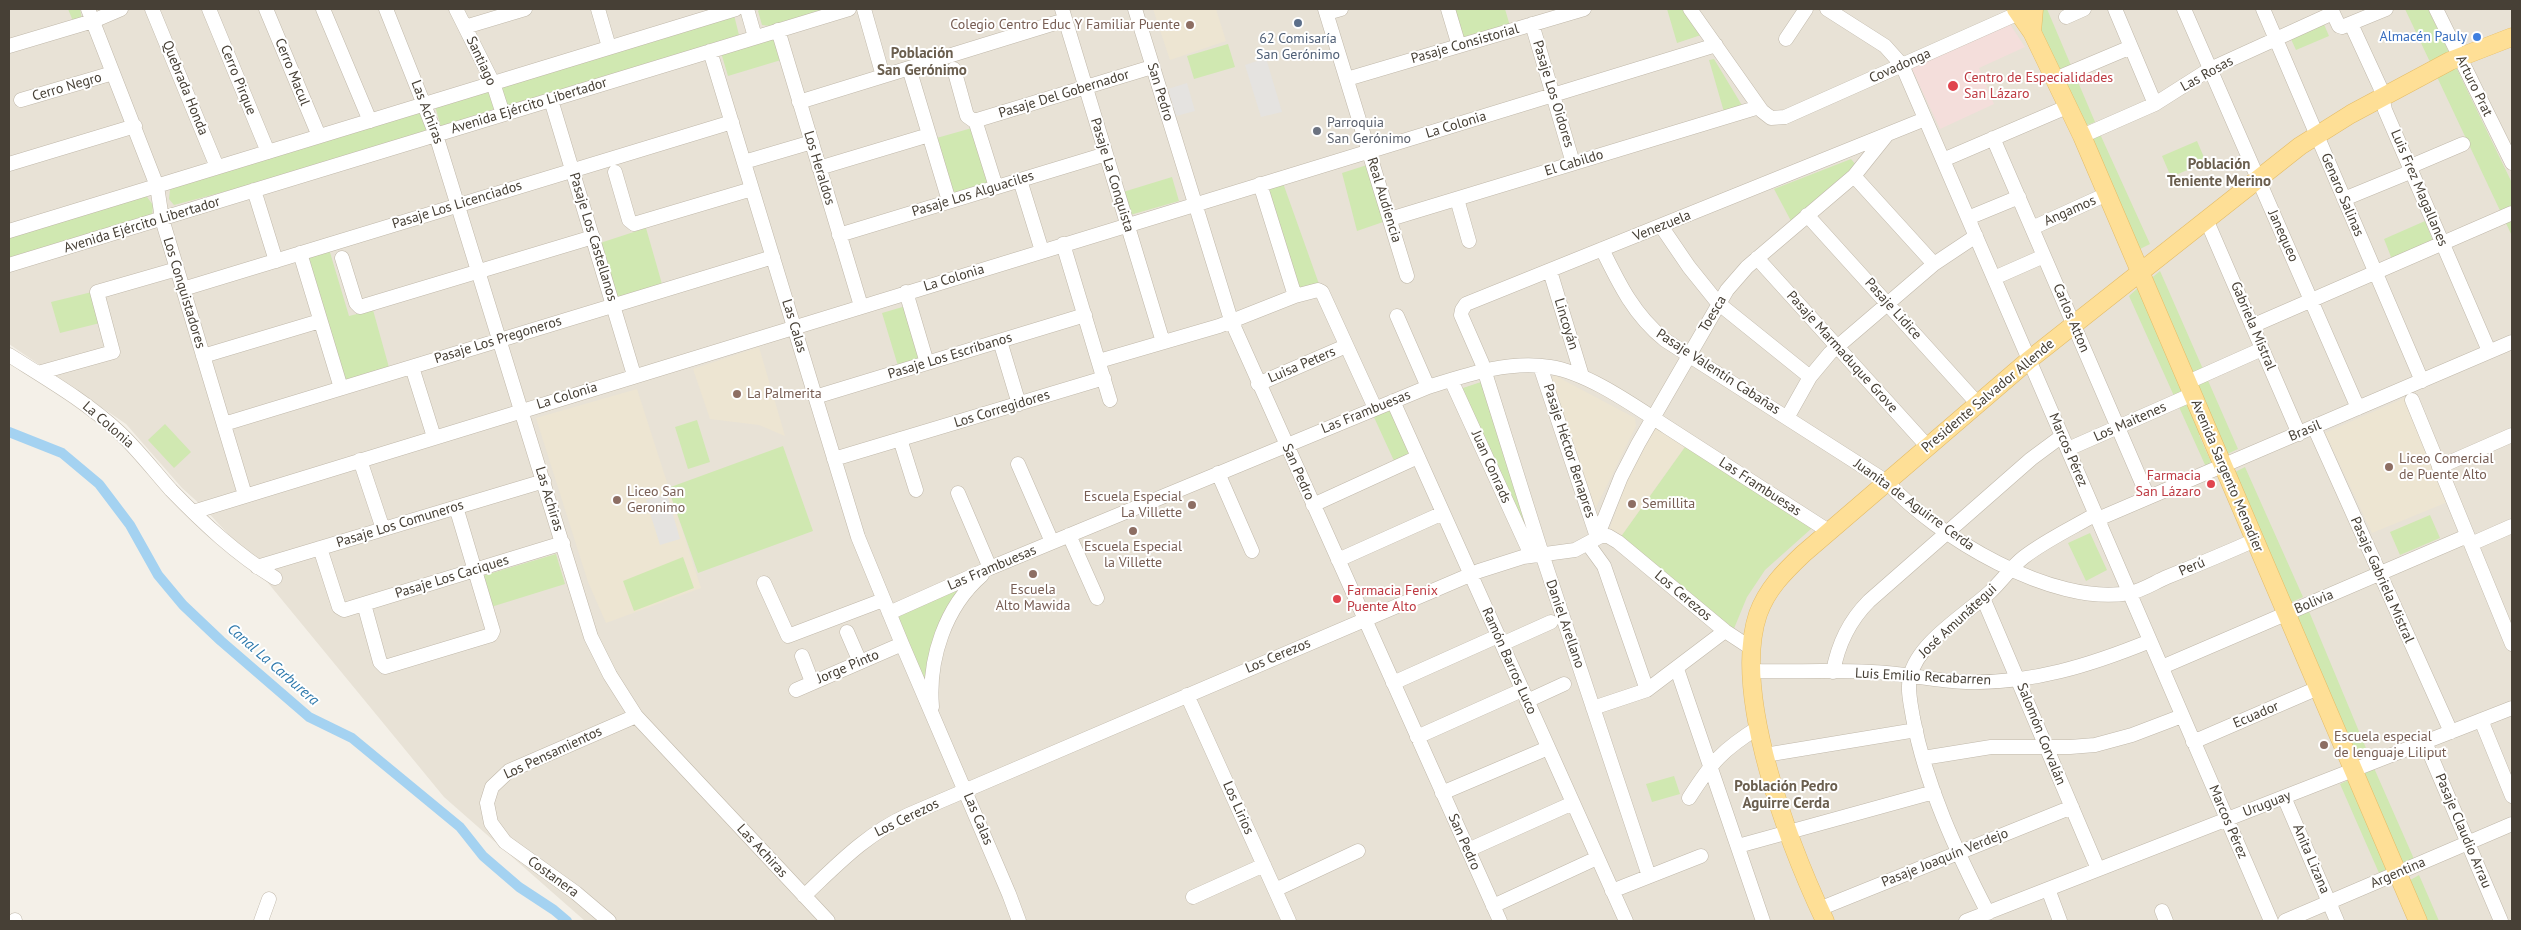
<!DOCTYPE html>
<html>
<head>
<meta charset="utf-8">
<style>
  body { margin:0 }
  #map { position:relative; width:2521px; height:930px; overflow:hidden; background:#f4f0e8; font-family:"PT Sans",sans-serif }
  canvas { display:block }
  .frame { position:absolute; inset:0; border:10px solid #474036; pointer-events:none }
</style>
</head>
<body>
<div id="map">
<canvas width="2521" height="930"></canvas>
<div class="frame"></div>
</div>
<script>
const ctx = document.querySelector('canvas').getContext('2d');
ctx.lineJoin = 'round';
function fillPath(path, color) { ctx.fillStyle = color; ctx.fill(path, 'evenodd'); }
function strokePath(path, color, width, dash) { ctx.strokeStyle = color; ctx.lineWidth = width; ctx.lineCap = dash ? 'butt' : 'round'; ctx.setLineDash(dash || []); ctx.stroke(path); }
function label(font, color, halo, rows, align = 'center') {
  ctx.font = font + ' "PT Sans",sans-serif'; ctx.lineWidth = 4; ctx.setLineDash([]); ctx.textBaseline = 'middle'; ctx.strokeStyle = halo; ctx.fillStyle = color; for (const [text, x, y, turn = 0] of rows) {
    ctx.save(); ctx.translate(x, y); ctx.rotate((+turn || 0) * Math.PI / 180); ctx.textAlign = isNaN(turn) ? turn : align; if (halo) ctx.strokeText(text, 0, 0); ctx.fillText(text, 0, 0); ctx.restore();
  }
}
fillPath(new Path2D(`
  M9,9H2512V921H585L444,797L227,533L203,507L182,488L126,424L9,344Z`), '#e8e2d6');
fillPath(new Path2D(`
  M1153,9H1216L1226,41L1170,60Z
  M759,347L785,436L759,425L710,419L693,369Z
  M1554,375L1635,418L1636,426L1592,516L1550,383Z
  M637,389L701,588L606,623L588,582L536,418Z
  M2409,396L2450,501L2372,533L2325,433Z
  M1656,427L1685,447L1620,538L1609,530L1628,478Z`), '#ede5d2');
fillPath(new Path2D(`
  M2008,21L2025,47L1979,68L1994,104L1940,129L1910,65Z`), '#f4dedb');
fillPath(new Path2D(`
  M68,9H80L82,19L73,21Z
  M760,9H828L770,26L762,25L758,11Z
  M1449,9H1505L1510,26L1459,41Z
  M1667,9H1683L1701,35L1677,43Z
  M2039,9H2047L2095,122L2082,127L2035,16Z
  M2405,9H2428L2512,183V236Z
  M734,15L739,35L507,109L499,86Z
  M2323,22L2329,36L2296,50L2290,37Z
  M774,34L781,60L728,76L722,56V51Z
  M1228,44L1235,67L1194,79L1187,56Z
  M1714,59L1743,107L1724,112L1709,60Z
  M488,90L494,109L441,127L435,106Z
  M414,112L421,113L427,127L425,132L284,176L174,205L169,199L170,190L176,184Z
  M972,128L989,183L954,195L933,139Z
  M2100,134L2150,244L2138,250L2087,139Z
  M2197,141L2206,162L2171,177L2162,156Z
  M1851,159L1856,165L1791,221L1774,189Z
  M1367,165L1386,221L1357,231L1342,173Z
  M1172,177L1179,201L1130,215L1123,192Z
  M1283,183L1319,284L1296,292L1264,189Z
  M144,193L153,205L152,217L9,260V235Z
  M2425,221L2434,244L2393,262L2384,239Z
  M646,228L662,284L615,299L597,244Z
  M329,249L349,316L373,310L390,371L342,385L304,257Z
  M2160,271L2238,449L2225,455L2148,281Z
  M2139,287L2203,433L2199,435L2211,462L2206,467L2129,296Z
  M92,292L100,323L60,333L51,302Z
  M906,306L921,359L898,366L882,313Z
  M1481,382L1536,543L1531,545L1460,389Z
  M1386,409L1390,411L1410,454L1395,463L1373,415Z
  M697,420L710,462L688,469L675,427Z
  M165,424L191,452L174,468L148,440Z
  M783,446L813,531L698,573L668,488Z
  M1685,447L1812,528L1765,570L1747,597L1733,631L1620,538Z
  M2245,467L2303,597L2287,604L2233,473Z
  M2430,515L2440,538L2400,555L2390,532Z
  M2090,533L2107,570L2086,581L2068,543Z
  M556,554L565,584L491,607L482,576Z
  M683,557L694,588L634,611L623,581Z
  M956,589L958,593L926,677L921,680L897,622L901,613Z
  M2308,609L2368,753L2355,759L2293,616Z
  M2374,768L2414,859L2403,863L2398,860L2363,773Z
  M1674,776L1680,794L1652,802L1646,784Z
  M2349,780L2387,869L2379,873L2340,784Z
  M2419,875L2439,921H2424L2407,882Z`), '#d0e8b1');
fillPath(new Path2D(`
  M1266,58L1282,112L1261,117L1245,65Z
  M1187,83L1195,111L1176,116L1168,89Z
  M667,494L680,539L660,545L646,500Z`), '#e5e3e0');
strokePath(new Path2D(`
  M9,432L62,453L99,484L130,525L158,575L183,605L221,641L309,717L352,738L460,827L483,856L519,887L554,910L567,921`), '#a4d2f1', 10);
const minor = new Path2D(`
  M88,9L157,186L162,219L245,495
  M152,9L217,167
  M209,9L268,152
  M266,9L319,136
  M323,9L370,121
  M386,9L436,135L591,637L610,675L636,716L828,921
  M456,9L493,83L503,114
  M598,9L609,47
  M747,9L755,37
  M864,9L883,76
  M1062,9L1163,342
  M1135,9L1231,320L1500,921
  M1325,9L1407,276
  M1448,9L1459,46
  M1690,9L1762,111L1771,118L1785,117L2028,9
  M1827,9L1885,46L1902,65L2271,921
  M2115,9L2155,104
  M2184,9L2358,408
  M2263,9L2422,381
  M2331,9L2339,26L2342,27L2386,9
  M2436,9L2512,163
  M1327,13L1341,9
  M2066,17L2084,9
  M1532,24L1573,163
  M2351,24L2380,87L2385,110L2489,351
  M465,27L525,9
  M778,30L861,306
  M1786,39L1806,9
  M9,46L93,21L121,9
  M710,51L858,537L902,644L1009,894L1019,921
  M909,68L949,201
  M954,69L967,116L974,121L1152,67
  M1347,79L1584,9
  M2055,79L2131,47
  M21,100L113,73
  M551,100L634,375
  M799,102L1065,20
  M975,120L996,187
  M2082,136L2155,104L2210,69L2333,13
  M1993,138L2148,497
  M1943,160L2069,106
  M744,162L812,142
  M9,164L135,126
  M819,168L929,135
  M615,172L629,220L634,224L752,189
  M1854,176L1934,264
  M1020,180L1042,251
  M1260,184L1295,296
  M254,190L276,261
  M1457,199L1469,241
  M2344,199L2405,174L2416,164L2463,144
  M1807,215L1978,404
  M1968,218L2019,197
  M1390,219L1759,107
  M2206,219L2299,434
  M1661,226L1689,267L1718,303L1810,377
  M2032,228L2107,194
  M9,231L736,9
  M839,235L1106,154
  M1063,244L1110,400
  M1602,249C1619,284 1634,315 1665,340L1887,482C1936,536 2053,607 2129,593C2142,591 2155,582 2167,577C2197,565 2226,553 2255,540
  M300,253L341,388
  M342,258L356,303L360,307L593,237
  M1757,258L1928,447
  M9,265L849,9
  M1550,271L1582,376
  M1994,278L2044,256
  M183,289L732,122
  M906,292L927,363
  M1397,316L1428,387
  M2252,326L2512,213
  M1000,341L1019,404
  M9,355C47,379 87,402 120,433C139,451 154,471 171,490C203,523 236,554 275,578
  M203,356L320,321
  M1099,361L1219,326L1295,296L1318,290L1322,292L1375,408
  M1540,366L1597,537
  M412,367L434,437
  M38,373L113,352L97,292L177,269
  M1451,380L1531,555
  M2188,382L2262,349
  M1258,384L1346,346
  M815,397L1085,315
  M2412,400L2512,644
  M1393,401L1626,921
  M1787,418L1810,377L1830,353L1934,264L1976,236
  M224,424L773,257
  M2314,427L2451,732
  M900,439L916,490
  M2068,449L2193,394
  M834,459L1104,378
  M360,460L383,529
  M1018,464L1052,542
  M2439,467L2512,435
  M1218,473L1252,551
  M958,493L990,568
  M1313,505L1418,457
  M193,512L1716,45
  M2098,519L2512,342
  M1069,535L1097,598
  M1597,537L1621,477L1638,444L1727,290L1747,267L1854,176L1886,136
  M1588,544L1604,566L1647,690
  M2471,544L2512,526
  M320,548L339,607L344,610L563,543
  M1338,560L1443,513
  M257,567L544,481
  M764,583L788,636L883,600
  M1983,598L2098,869
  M364,604L380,662L385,667L491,635L493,631L456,507
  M889,613L990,568L1428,387C1466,375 1509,360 1550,367C1589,373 1634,406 1667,427C1721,462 1775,497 1830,532
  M847,632L860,662
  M1502,644L1551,622
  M802,656L812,682
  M2162,667L2467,536
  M1677,669L1763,921
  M1750,671C1791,672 1831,670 1872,672C1904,673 1935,681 1966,682C2031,684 2091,665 2150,641
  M1833,672C1838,644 1849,621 1869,601L2031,459L2062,436
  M1393,683L1498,636
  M796,690L902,644
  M1187,695L1289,921
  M1527,701L1564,684
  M932,707C928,659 945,607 982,575
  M1593,708L1647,690L1725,631
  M2481,720L2512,796
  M1417,737L1522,690
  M2193,742L2318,688
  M2425,742L2501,921
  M1765,755L1916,730
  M1923,758L1991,747H2070L2095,745L2132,735L2182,716
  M1442,793L1548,748
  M2284,797L2337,921
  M1689,798C1712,762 1722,750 1759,727
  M1738,846L1934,792
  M1468,850L1573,803
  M1649,876L1542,554L1482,363L1461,315L1462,310L1466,304L1925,119
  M2048,889L2060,921
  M1275,890L1358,851
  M1612,891L1701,856
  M804,896C837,865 866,834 908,815L1479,571L1523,557L1575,550L1601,536H1608L1618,542L1725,631L1751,648
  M1193,897L1264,865
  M1493,906L1597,858
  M1819,909L2072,807
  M2162,911L2166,921
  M1988,913C1956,851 1926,786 1913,718C1911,705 1907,690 1910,677C1917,643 1965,615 1990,592C2002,581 2011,567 2024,557C2046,540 2072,528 2096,514
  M15,920V921
  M261,921L269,899
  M609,921L576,893L505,842L491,823L487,803L492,787L509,771L636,716
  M1966,921L2512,708
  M2285,921L2512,824`);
const major = new Path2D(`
  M2016,9L2032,32L2082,136L2418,921
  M2032,32L2034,9
  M1825,921C1790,847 1731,694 1758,614C1767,589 1784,572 1803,554L2029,360L2300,146L2351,114L2450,61L2512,37`);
strokePath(minor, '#c0b8aa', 15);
strokePath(major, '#e4bc66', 19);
strokePath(minor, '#fff', 14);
strokePath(major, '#fedf96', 18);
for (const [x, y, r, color] of [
  [1298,23,5,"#5c6f8a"],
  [1190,25,5,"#8d6e63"],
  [2477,37,5,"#3f7fe0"],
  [1953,86,6,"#e0444e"],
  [1317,131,5,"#6b7280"],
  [737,394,5,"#8d6e63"],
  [2389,467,5,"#8d6e63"],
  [2211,484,5,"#e0444e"],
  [617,500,5,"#8d6e63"],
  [1632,504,5,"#8d6e63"],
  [1192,505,5,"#8d6e63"],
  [1133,531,5,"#8d6e63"],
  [1033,574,5,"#8d6e63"],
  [1337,599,5,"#e0444e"],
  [2324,745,5,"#8d6e63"]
]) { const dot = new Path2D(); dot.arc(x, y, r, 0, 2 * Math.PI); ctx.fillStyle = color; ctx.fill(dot); strokePath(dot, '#fff', 2); }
label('14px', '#785e54', '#fff', [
  ["Colegio Centro Educ Y Familiar Puente",1180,25,"right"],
  ["La Palmerita",747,394],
  ["Liceo Comercial",2399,459],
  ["de Puente Alto",2399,475],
  ["Liceo San",627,492],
  ["Geronimo",627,508],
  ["Escuela Especial",1182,497,"right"],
  ["La Villette",1182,513,"right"],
  ["Semillita",1642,504],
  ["Escuela Especial",1133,547,"center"],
  ["la Villette",1133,563,"center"],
  ["Escuela",1033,590,"center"],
  ["Alto Mawida",1033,606,"center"],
  ["Escuela especial",2334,737],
  ["de lenguaje Liliput",2334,753]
], 'left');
label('14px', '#366cbe', '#fff', [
  ["Almacén Pauly",2467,37]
], 'right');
label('14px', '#4e5e75', '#fff', [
  ["62 Comisaría",1298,39],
  ["San Gerónimo",1298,55]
]);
label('14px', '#474036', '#fff', [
  ["Pasaje Consistorial",1465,44,-16],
  ["Santiago",481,61,65],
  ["Covadonga",1900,66,-24],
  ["Cerro Macul",292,72,68],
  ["Las Rosas",2207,74,-29],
  ["Cerro Pirque",238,80,68],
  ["Arturo Prat",2474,86,64],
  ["Cerro Negro",67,87,-16],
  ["Quebrada Honda",185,88,68],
  ["San Pedro",1160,92,73],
  ["Pasaje Del Gobernador",1064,94,-17],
  ["Pasaje Los Oidores",1553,94,73],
  ["Avenida Ejército Libertador",529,106,-17],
  ["Las Achiras",427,112,69],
  ["La Colonia",1456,125,-17],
  ["El Cabildo",1574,163,-17],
  ["Los Heraldos",819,168,73],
  ["Pasaje La Conquista",1112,175,73],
  ["Luis Frez Magallanes",2419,188,67],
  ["Pasaje Los Alguaciles",973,194,-17],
  ["Genaro Salinas",2342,195,67],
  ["Real Audiencia",1384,200,73],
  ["Pasaje Los Licenciados",457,205,-17],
  ["Angamos",2070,211,-24],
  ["Avenida Ejército Libertador",142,225,-17],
  ["Venezuela",1662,226,-22],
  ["Janequeo",2283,236,66],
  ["Pasaje Los Castellanos",593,237,73],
  ["La Colonia",954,278,-17],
  ["Los Conquistadores",184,293,73],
  ["Pasaje Lidice",1893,309,48],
  ["Toesca",1713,314,-59],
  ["Carlos Atton",2071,318,67],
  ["Lincoyán",1566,324,73],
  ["Las Calas",794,326,73],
  ["Gabriela Mistral",2253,326,67],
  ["Pasaje Los Pregoneros",498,340,-17],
  ["Pasaje Marmaduque Grove",1842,352,48],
  ["Pasaje Los Escribanos",950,356,-17],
  ["Luisa Peters",1302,365,-23],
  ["Pasaje Valentín Cabañas",1718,372,33],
  ["La Colonia",567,396,-17],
  ["Presidente Salvador Allende",1988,396,-40],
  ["Los Corregidores",1002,409,-17],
  ["Las Frambuesas",1366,412,-22],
  ["Los Maitenes",2130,422,-24],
  ["La Colonia",108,425,41],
  ["Brasil",2305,431,-23],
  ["Marcos Pérez",2068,450,67],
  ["Pasaje Héctor Benapres",1569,451,72],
  ["Juan Conrads",1491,467,66],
  ["San Pedro",1298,472,66],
  ["Avenida Sargento Menadier",2227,476,67],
  ["Las Frambuesas",1760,487,33],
  ["Las Achiras",549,499,73],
  ["Juanita de Aguirre Cerda",1914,505,36],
  ["Pasaje Los Comuneros",400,524,-17],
  ["Perú",2192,567,-23],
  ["Las Frambuesas",992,568,-23],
  ["Pasaje Los Caciques",452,577,-17],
  ["Pasaje Gabriela Mistral",2382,580,66],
  ["Los Cerezos",1683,596,40],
  ["Bolivia",2314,602,-23],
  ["José Amunátegui",1958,621,-43],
  ["Daniel Arellano",1565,624,71],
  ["Los Cerezos",1278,656,-23],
  ["Ramón Barros Luco",1509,661,66],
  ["Jorge Pinto",848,667,-23],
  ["Luis Emilio Recabarren",1923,677,3],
  ["Ecuador",2256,715,-23],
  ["Salomón Corvalán",2041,734,68],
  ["Los Pensamientos",553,753,-25],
  ["Uruguay",2267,804,-21],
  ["Los Lirios",1238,808,66],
  ["Los Cerezos",907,818,-26],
  ["Las Calas",978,819,67],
  ["Marcos Pérez",2228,822,67],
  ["Pasaje Claudio Arrau",2463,831,67],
  ["San Pedro",1464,842,66],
  ["Las Achiras",762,851,47],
  ["Pasaje Joaquín Verdejo",1945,858,-22],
  ["Anita Lizana",2311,859,67],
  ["Argentina",2398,873,-23],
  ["Costanera",553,877,36]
]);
label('14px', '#be3a42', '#fff', [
  ["Centro de Especialidades",1964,78],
  ["San Lázaro",1964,94],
  ["Farmacia",2201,476,"right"],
  ["San Lázaro",2201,492,"right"],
  ["Farmacia Fenix",1347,591],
  ["Puente Alto",1347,607]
], 'left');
label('14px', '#5b616d', '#fff', [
  ["Parroquia",1327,123],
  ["San Gerónimo",1327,139]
], 'left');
label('bold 15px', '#6a5e4e', '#fff', [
  ["Población",922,54],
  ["San Gerónimo",922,71],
  ["Población",2219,165],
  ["Teniente Merino",2219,182],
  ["Población Pedro",1786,787],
  ["Aguirre Cerda",1786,804]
]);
label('italic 15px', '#2e79ac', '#fff', [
  ["Canal La Carburera",273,665,41]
]);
</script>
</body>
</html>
